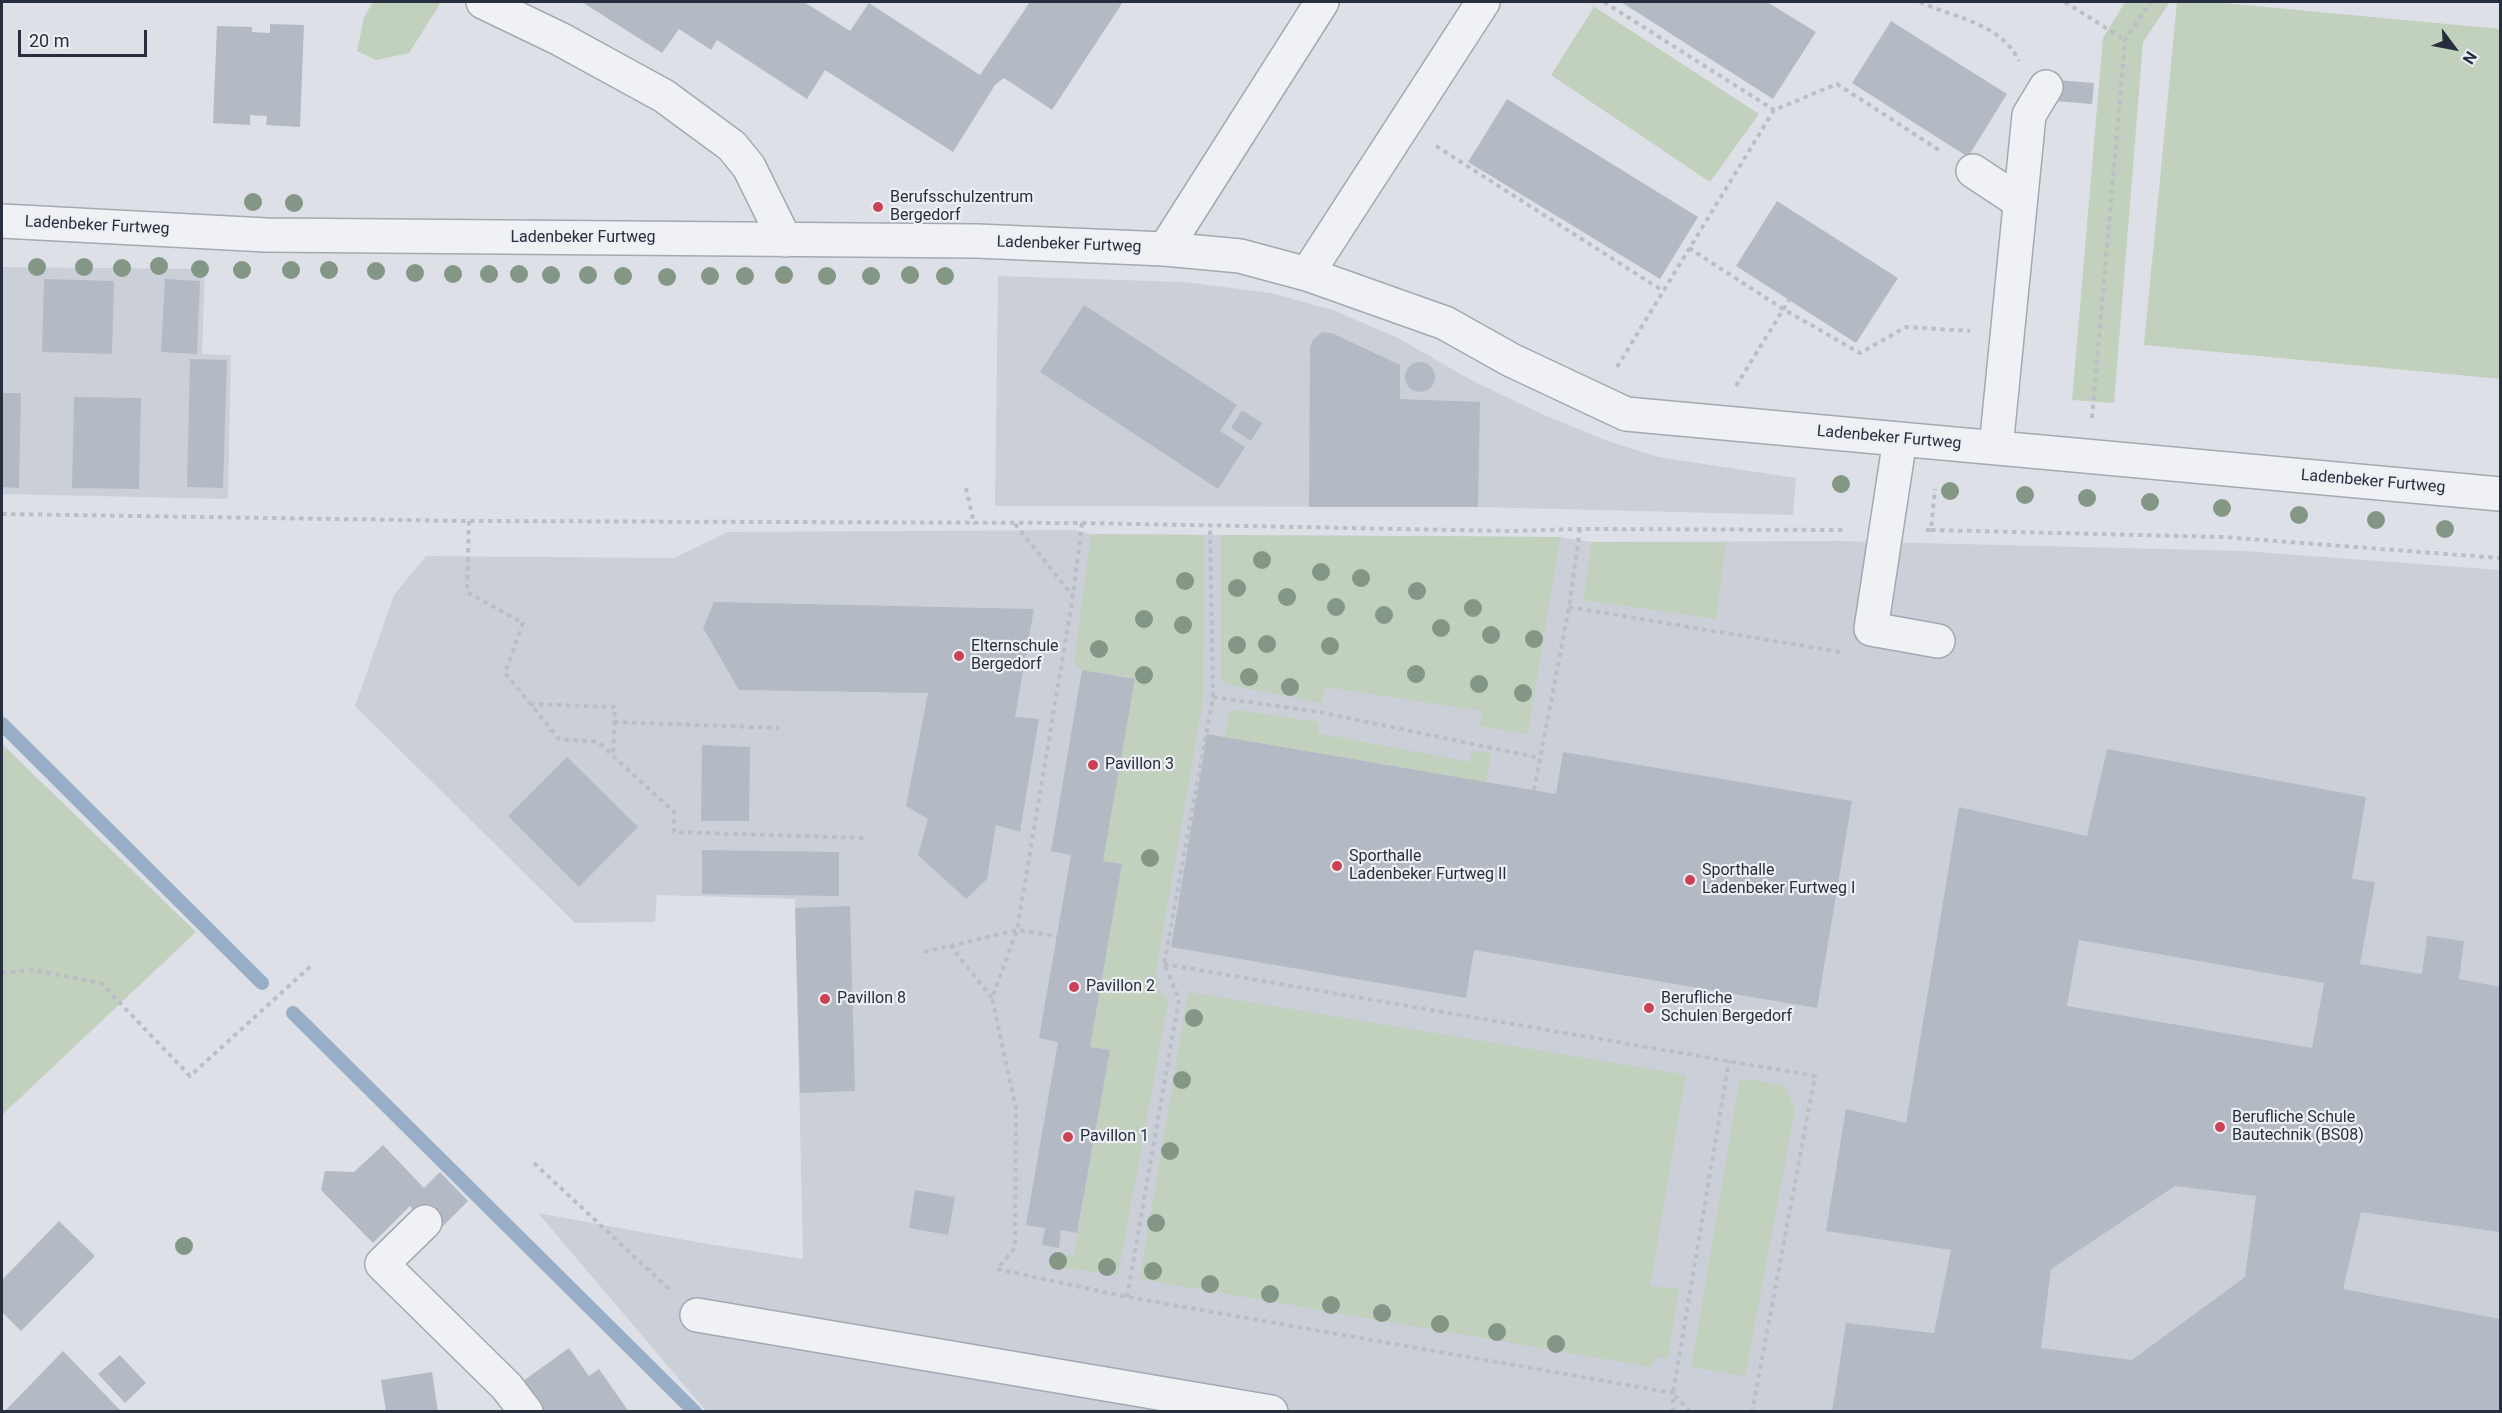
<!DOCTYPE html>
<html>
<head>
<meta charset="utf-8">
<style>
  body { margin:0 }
  #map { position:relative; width:2502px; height:1413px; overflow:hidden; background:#dde1e7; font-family:Roboto,sans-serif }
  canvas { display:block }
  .frame { position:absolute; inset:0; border:3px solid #272e3d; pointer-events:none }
  .north { position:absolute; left:2424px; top:18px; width:60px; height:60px; -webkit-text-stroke:4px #eceff4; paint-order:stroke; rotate:122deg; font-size:16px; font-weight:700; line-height:24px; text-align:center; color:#272e3d }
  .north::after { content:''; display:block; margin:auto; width:21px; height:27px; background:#272e3d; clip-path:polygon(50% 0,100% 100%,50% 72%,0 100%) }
  .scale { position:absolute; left:18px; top:30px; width:129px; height:27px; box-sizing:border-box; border:3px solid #272e3d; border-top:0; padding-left:8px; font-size:18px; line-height:21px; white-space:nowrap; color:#272e3d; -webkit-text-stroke:4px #eceff4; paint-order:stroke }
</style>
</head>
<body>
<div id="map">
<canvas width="2502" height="1413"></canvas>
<div class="frame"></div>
<div class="north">N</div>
<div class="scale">20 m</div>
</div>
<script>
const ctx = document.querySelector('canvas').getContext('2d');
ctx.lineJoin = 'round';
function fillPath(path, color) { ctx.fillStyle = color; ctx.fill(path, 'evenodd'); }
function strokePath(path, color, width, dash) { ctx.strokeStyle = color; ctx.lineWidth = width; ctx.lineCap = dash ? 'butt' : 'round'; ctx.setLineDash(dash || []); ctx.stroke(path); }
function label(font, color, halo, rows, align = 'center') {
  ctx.font = font + ' Roboto,sans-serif'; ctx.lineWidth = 4.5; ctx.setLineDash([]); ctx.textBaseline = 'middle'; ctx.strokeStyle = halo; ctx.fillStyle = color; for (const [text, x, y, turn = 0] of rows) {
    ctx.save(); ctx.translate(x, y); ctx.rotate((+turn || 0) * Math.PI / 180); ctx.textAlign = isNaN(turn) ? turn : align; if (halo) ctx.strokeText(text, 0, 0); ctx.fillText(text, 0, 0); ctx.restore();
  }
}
fillPath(new Path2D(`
  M2,267L205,269L202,354L231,355L228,499L2,494Z
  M998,276L1185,282L1271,293L1333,310L1398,338L1471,380L1544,415L1605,440L1658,457L1796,478L1793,515L1478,507L995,506Z
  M1075,530L1091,534L1560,537L1592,542L1840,541L2244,551L2500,570V1411H706L538,1213L702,1243L803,1259L795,899L657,895L655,922L575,923L355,706L394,595L426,556L674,558L728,532Z`), '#cbd0d8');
fillPath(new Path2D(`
  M373,2H437L440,4L409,53L376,60L357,51L364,17Z
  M1587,2L1759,114L1710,182L1551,75L1594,7Z
  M2125,2H2170L2143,42L2114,403L2072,400L2103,38Z
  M2177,2H2213L2500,29V379L2144,345Z
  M1091,534L1204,535L1203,700L1156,971L1158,991L1169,997L1118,1275L1052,1266L1055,1253L1074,1256L1110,1050L1090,1047L1122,864L1103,861L1135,679L1082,670L1074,664Z
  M1221,535L1560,537L1528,734L1480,726L1482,711L1325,687L1322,703L1224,684L1221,679Z
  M1592,542H1726L1716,619L1583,600Z
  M1230,709L1319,722L1317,733L1470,762L1472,750L1491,754L1486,782L1225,737Z
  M2,744L196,932L2,1115Z
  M1188,992L1686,1075L1650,1286L1679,1289L1668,1359L1655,1357L1651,1367L1140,1279Z
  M1740,1078L1785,1086L1795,1110L1745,1376L1691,1367Z`), '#c2d0be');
strokePath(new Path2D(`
  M2,724L262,983
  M293,1013L695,1412`), '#98aec7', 14);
fillPath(new Path2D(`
  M582,2H804L850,31L869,3L980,75L1030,2H1123L1052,110L1004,78L995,85L953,152L825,70L807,99L717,40L711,50L679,29L662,53Z
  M1621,2H1767L1816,32L1773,99Z
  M1891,21L2007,94L1968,157L1852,83Z
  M270,24L304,25L300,127L266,125L267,116L250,115V125L213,123L217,26L252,27V32L270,33Z
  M2056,80L2094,83L2092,104L2055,101Z
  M1507,99L1698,217L1660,279L1468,162Z
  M1777,201L1898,278L1856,343L1736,266Z
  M44,279L114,281L112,354L42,352Z
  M165,279L200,281L197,354L161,352Z
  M1084,305L1237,405L1220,431L1245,447L1218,489L1040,372Z
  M1322,332L1332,333L1400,365V399L1480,402L1478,507H1309L1310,347L1313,340Z
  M190,359L227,360L223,488L187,487Z
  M1405 377a15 15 0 1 1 30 0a15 15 0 1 1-30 0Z
  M2,393H21L19,488L2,487Z
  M74,397L141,398L139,489L72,488Z
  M1242,410L1262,423L1251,441L1231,428Z
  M714,602L1034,609L1015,717L1039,719L1020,832L996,825L987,879L966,899L918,855L928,819L906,806L928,693L739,690L703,628Z
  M1082,670L1135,679L1103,861L1122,864L1090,1047L1110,1050L1077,1233L1061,1230L1059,1248L1042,1245L1045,1228L1026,1225L1058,1042L1039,1038L1071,855L1051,851Z
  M1207,734L1556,794L1563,752L1852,801L1817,1008L1474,950L1466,998L1171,947Z
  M702,745L750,747L749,821H701Z
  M2107,749L2366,797L2352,879L2375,882L2360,964L2422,974L2427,936L2464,941L2459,979L2500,987V1232L2361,1212L2343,1289L2500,1319V1412H1832L1846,1323L1934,1333L1951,1250L1826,1231L1846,1109L1906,1123L1959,807L2087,836ZM2079,940L2324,983L2312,1048L2067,1006ZM2175,1186L2256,1196L2245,1277L2132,1360L2041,1348L2051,1269Z
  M567,757L638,827L579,887L508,816Z
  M702,850L839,852V896L702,894Z
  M850,906L855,1091L800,1093L795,908Z
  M383,1145L424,1188L440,1172L468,1201L436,1233L410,1206L373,1243L321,1190L325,1171L354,1172Z
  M915,1190L955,1197L948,1235L909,1228Z
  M59,1221L95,1256L21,1331L2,1312V1280Z
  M569,1348L589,1376L599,1369L629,1412H545L523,1381Z
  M63,1351L122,1412H4Z
  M120,1355L146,1383L125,1403L98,1374Z
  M432,1372L438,1412H386L381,1380Z`), '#b4bac3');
const minor = new Path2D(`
  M483,2L560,39L664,96L732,146L749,167L785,240
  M1973,171L2020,202
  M2,221L266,235L976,241L1165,249L1240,256L1307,274L1445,323L1511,360L1626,414L2500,494
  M1165,249L1322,2
  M1307,274L1483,2
  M1900,439L1871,629L1938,641
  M1996,448L2029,115L2046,87
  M425,1222L382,1264L507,1387L526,1412
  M697,1315L1271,1412`);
strokePath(minor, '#a3a8b1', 36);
strokePath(new Path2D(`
  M1604,2L1774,110
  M1920,2C1954,18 2001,23 2019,61
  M2065,2L2125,40
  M1436,146L1663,291
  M1689,248L1783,309L1860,353L1906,327L1970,331
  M1617,367L1774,110L1837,84L1942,152
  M1736,386L1789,300
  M2092,418L2125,40L2151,2
  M966,488L974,524
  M2,514L469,521L1082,523L1510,531L1580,529L1846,530
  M469,521L467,592L523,623L505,673L559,739L598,742L674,812V832L865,838
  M1082,523L1073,596L1017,930L992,998L1016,1109L1015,1248L997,1269L1127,1297L1673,1393V1412
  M1015,524L1072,595
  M1926,530H1931L1935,489
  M1931,530L2223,537L2500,558
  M1569,607L1840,652
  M1213,697L1319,712L1540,758
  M530,704L615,707L613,755
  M614,722L779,728
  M1534,790L1569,607L1580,529
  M950,945L992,998
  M924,952L1017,930L1057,936
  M1164,964L1815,1076L1752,1412
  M2,973L32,970L101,983L190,1076L313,964
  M534,1163L670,1290
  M1127,1297L1179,999L1164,964L1213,697L1210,526
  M1690,1412L1673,1393L1729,1061`), '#bbbec5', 4, [4.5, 4.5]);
strokePath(minor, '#eff1f5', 33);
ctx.fillStyle = '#849685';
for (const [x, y] of [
  [253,202],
  [294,203],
  [159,266],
  [37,267],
  [84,267],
  [122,268],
  [200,269],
  [242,270],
  [291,270],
  [329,270],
  [376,271],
  [415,273],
  [453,274],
  [489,274],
  [519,274],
  [551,275],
  [588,275],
  [784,275],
  [910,275],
  [623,276],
  [710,276],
  [745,276],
  [827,276],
  [871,276],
  [945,276],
  [667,277],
  [1841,484],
  [1950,491],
  [2025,495],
  [2087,498],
  [2150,502],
  [2222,508],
  [2299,515],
  [2376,520],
  [2445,529],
  [1262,560],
  [1321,572],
  [1361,578],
  [1185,581],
  [1237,588],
  [1417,591],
  [1287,597],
  [1336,607],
  [1473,608],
  [1384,615],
  [1144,619],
  [1183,625],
  [1441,628],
  [1491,635],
  [1534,639],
  [1267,644],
  [1237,645],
  [1330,646],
  [1099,649],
  [1416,674],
  [1144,675],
  [1249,677],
  [1479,684],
  [1290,687],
  [1523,693],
  [1150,858],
  [1194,1018],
  [1182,1080],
  [1170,1151],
  [1156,1223],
  [184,1246],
  [1058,1261],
  [1107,1267],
  [1153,1271],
  [1210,1284],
  [1270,1294],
  [1331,1305],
  [1382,1313],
  [1440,1324],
  [1497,1332],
  [1556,1344]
]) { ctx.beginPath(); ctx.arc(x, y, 9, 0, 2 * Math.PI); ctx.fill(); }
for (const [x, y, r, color] of [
  [878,207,6,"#cc4255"],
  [959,656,6,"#cc4255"],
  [1093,765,6,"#cc4255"],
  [1337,866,6,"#cc4255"],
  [1690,880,6,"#cc4255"],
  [1074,987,6,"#cc4255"],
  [825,999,6,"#cc4255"],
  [1649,1008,6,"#cc4255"],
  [2220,1127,6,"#cc4255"],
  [1068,1137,6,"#cc4255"]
]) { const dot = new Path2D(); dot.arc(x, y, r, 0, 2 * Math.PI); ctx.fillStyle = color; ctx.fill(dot); strokePath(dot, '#eceff4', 2); }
label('16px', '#272e3d', '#eceff4', [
  ["Berufsschulzentrum",890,198],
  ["Bergedorf",890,216],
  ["Elternschule",971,647],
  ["Bergedorf",971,665],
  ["Pavillon 3",1105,765],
  ["Sporthalle",1349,857],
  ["Ladenbeker Furtweg II",1349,875],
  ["Sporthalle",1702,871],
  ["Ladenbeker Furtweg I",1702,889],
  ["Pavillon 2",1086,987],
  ["Pavillon 8",837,999],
  ["Berufliche",1661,999],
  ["Schulen Bergedorf",1661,1017],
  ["Berufliche Schule",2232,1118],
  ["Bautechnik (BS08)",2232,1136],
  ["Pavillon 1",1080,1137]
], 'left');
label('16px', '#272e3d', '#eceff4', [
  ["Ladenbeker Furtweg",97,226,3],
  ["Ladenbeker Furtweg",583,238],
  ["Ladenbeker Furtweg",1069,245,2],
  ["Ladenbeker Furtweg",1889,438,5],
  ["Ladenbeker Furtweg",2373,482,5]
]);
</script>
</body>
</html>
